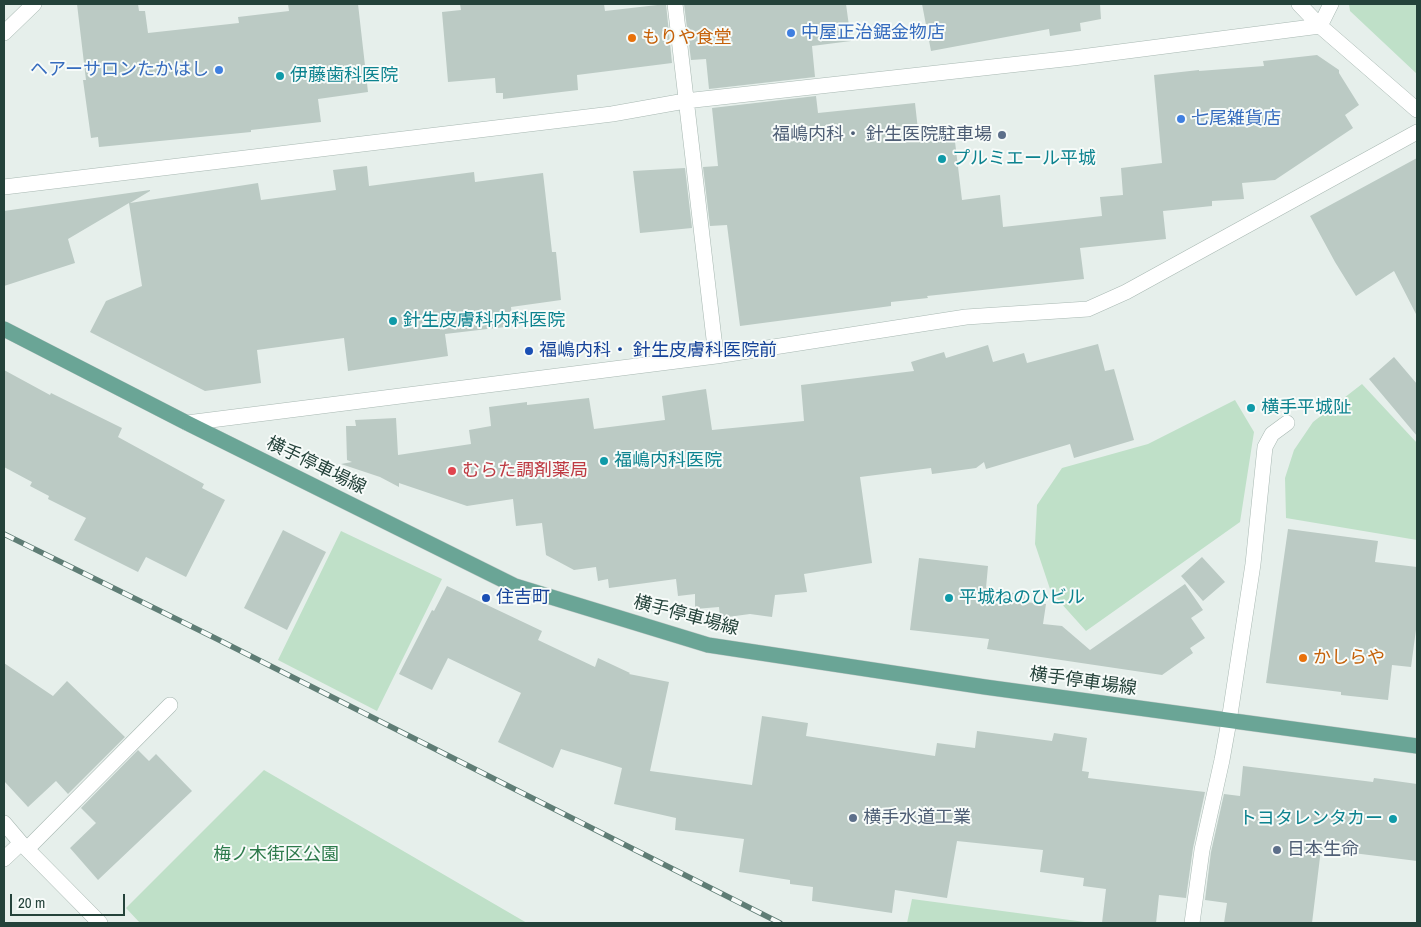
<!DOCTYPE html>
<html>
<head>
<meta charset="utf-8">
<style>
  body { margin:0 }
  #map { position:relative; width:1421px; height:927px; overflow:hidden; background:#e6efeb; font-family:"Archivo Narrow",sans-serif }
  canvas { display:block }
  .frame { position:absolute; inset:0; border:5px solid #24423a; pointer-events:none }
  .scale { position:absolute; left:10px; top:894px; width:115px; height:22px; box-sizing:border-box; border:2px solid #24423a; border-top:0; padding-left:6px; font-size:15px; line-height:18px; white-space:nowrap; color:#24423a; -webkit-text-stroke:4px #f7fbf9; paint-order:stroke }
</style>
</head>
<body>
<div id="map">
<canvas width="1421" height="927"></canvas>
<div class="frame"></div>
<div class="scale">20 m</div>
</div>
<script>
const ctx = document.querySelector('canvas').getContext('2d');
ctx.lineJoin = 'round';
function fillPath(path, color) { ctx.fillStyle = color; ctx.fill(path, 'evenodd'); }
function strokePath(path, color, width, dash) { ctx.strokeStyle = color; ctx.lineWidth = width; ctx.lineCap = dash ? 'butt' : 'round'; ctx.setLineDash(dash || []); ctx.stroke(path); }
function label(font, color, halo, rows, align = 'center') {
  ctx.font = font + ' "Archivo Narrow","Noto Sans JP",sans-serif'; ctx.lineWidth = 4; ctx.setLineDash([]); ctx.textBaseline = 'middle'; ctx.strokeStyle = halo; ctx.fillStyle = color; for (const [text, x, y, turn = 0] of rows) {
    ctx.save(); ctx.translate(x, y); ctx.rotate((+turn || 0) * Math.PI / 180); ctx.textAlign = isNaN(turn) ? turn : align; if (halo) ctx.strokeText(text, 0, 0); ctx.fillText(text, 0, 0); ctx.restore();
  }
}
fillPath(new Path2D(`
  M1349,4H1417V74L1350,11Z
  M1362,384L1417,443V540L1286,518L1285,478L1294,450L1313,422Z
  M1235,400L1254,432L1240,522L1086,631L1051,592L1035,544L1037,505L1062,468L1148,444Z
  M341,531L442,579L377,711L278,660Z
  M264,770L527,923H140L126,908Z
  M912,899L1085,922L907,923Z`), '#bfe0c8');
fillPath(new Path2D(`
  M77,4H138L139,11H145L148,33L239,23L238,17L289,11L288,4H358L368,92L318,99L321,122L251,130V132L99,147L98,137L91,138L83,80H86Z
  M460,4H604L605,11L666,4L672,63L577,75L578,90L503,99V93H496L495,78L448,82L442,12L461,10Z
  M684,4H846L851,41L812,46L815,77L709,89L706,59L691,60Z
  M922,4H1100L1101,19L1080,23L1081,31L1050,36L1049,29L931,51Z
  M1317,55L1339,70V73L1359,105L1345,115L1353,128L1275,180L1242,183L1244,199L1212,201V206L1163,211L1166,239L1080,248L1084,279L927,296L928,298L891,302V306L740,326L727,225L710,226L703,167L718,166L712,108L816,96L818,113L915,103L918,130L953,125L962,200L1000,195L1003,227L1102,216L1100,197L1123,195L1121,168L1162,163L1154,75L1199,70V71L1264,66L1263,61Z
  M1417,158V316L1394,271L1356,296L1335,262L1310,216Z
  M367,166L369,186L474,172L475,182L543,173L552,252H556L561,300L511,307L513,326L445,334L448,356L348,371L344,338L257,350L261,383L205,391L90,332L106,301L142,286L129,203L68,239L75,263L4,286V211L150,190V191L130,203L258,183L261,200L336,190L333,170Z
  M685,168L692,228L640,233L633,171Z
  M1098,344L1105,371L1114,369L1134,440L1074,458L1070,444L986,469L984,462L976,468L932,474L931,468L860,477L872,563L804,574L807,592L775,595L772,617L750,614L720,618L719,607L695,609V594L678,596L676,579L609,588L608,579L598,581L596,567L574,570L546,555L542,523L516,526L513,499L467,506L399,483V487L380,477L341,464L352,462L347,460L346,426H356L355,420L396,418L398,455L471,444L469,430L491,426L489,407L527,402V405L589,398L594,429L665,420L662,396L706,389L712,430L804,421L801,385L914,371L911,362L944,352L946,358L988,345L993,362L1024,353L1027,363Z
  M1394,357L1417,384V436L1369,379Z
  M4,370L50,395L51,393L122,428L118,437L204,484L202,488L225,500L186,577L146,557L138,572L74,540L86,518L48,499L49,496L30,486L32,482L4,467Z
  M1288,529L1378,541L1375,562L1417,567V622L1411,667L1392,665L1388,700L1341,695V692L1266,683Z
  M283,530L326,552L287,630L244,608Z
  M1202,557L1225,582L1203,601L1181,576Z
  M919,558L988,566L986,588L1025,595L1024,602L1046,604L1043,624L1062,626L1090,650L1185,584L1203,610L1191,618L1205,638L1190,648L1193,653L1162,675L987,649L989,639L910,630Z
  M447,586L542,631L538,640L595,667L598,658L630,673L629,674L669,682L650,771L752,785L762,716L808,723L806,736L935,756L937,743L975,748L977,731L1052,741L1054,733L1087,738L1082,771L1089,772L1088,778L1205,792L1193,848L1186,898L1159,895L1156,923H1102L1106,889L1083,886L1084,878L1040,872L1043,850L957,841L947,898L895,890L892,913L812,901L813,887L790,884V880L739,872L744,839L675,830L676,818L614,804L622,768L561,749L553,768L498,742L521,693L448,658L432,690L399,674L432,610L434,611Z
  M4,663L53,696L67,681L125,737L68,794L56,781L28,807L4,781Z
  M138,750L149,761L156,754L192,791L98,880L70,848L96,823L81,808Z
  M1243,766L1373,782L1374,778L1417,784V861L1321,849L1312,923H1224L1227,903L1205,900L1211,852L1224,794L1240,796Z`), '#bbcac4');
const minor = new Path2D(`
  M675,4L716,356
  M1299,4L1320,26L1417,110
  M1320,26L1331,4
  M4,33L34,4
  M4,187L612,114L685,101L1073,58L1320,26
  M187,423L716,356L966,317L1088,309L1126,292L1417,132
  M4,823L21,843L100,923
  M27,849L170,705
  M4,859L21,843
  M1192,923L1202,850L1222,760L1229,721L1253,564L1265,447L1272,434L1287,423`);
const major = new Path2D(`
  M4,329L187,423L515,586L708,645L985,687L1417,746`);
strokePath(minor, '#a8b8b2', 16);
strokePath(major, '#c2cac8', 16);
strokePath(minor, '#fff', 15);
strokePath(major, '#6aa596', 15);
const rail = new Path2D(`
  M4,534L215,638L780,923`);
strokePath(rail, '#5f7d75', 5.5);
strokePath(rail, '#f7fbf9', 4, [11]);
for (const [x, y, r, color] of [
  [791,33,5,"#3f7fe0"],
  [632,38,5,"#e8710a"],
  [219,70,5,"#3f7fe0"],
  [280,76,5,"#0f9aa8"],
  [1181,119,5,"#3f7fe0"],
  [1002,135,5,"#5c6f8a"],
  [942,159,5,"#0f9aa8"],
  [393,321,5,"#0f9aa8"],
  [529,351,5,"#1a4fb4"],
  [1251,408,5,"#0f9aa8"],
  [604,461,5,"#0f9aa8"],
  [452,471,5,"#e0444e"],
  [486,598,5,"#1a4fb4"],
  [949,598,5,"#0f9aa8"],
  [1303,658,5,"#e8710a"],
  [853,818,5,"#5c6f8a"],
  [1393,819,5,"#0f9aa8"],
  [1277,850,5,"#5c6f8a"]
]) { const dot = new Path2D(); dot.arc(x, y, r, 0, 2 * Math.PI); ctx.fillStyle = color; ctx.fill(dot); strokePath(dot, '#f7fbf9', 2); }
label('18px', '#366cbe', '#f7fbf9', [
  ["中屋正治鋸金物店",801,33],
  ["ヘアーサロンたかはし",209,70,"right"],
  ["七尾雑貨店",1191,119]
], 'left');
label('18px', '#c56008', '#f7fbf9', [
  ["もりや食堂",642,38],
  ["かしらや",1313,658]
], 'left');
label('18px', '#0d838f', '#f7fbf9', [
  ["伊藤歯科医院",290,76],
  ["プルミエール平城",952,159],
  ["針生皮膚科内科医院",403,321],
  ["横手平城阯",1261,408],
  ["福嶋内科医院",614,461],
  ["平城ねのひビル",959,598],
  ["トヨタレンタカー",1383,819,"right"]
], 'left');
label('18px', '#4e5e75', '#f7fbf9', [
  ["福嶋内科・ 針生医院駐車場",992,135,"right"],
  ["横手水道工業",863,818],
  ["日本生命",1287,850]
], 'left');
label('18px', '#164399', '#f7fbf9', [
  ["福嶋内科・ 針生皮膚科医院前",539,351],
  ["住吉町",496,598]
], 'left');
label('18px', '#24423a', '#f7fbf9', [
  ["横手停車場線",316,466,26],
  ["横手停車場線",686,616,15],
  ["横手停車場線",1083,682,8]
]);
label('18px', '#be3a42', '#f7fbf9', [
  ["むらた調剤薬局",462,471]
], 'left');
label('18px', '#2d7a4b', '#f7fbf9', [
  ["梅ノ木街区公園",276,855]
]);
</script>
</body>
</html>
